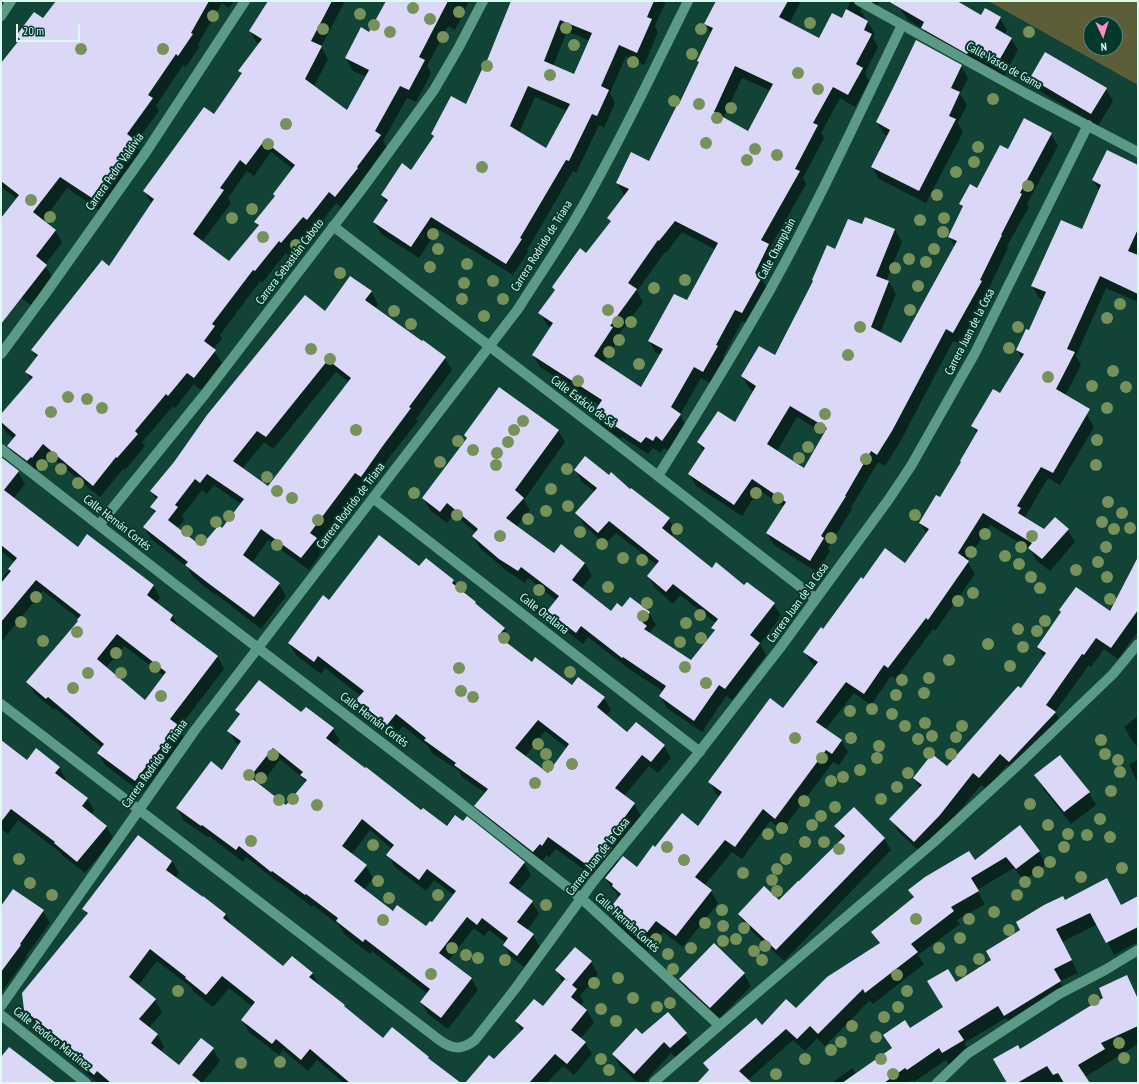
<!DOCTYPE html>
<html>
<head>
<meta charset="utf-8">
<style>
  body { margin:0 }
  #map { position:relative; width:1139px; height:1084px; overflow:hidden; background:#114436; font-family:"PT Sans Narrow",sans-serif }
  canvas { display:block }
  .frame { position:absolute; inset:0; border:2px solid #dbfbf0; pointer-events:none }
  .north { position:absolute; left:1083px; top:16px; width:40px; height:40px; box-sizing:border-box; background:#03392c; border:1px solid #59877a; border-radius:50%; rotate:176deg; font-size:11px; font-weight:700; line-height:16px; text-align:center; color:#dbfbf0 }
  .north::after { content:''; display:block; margin:auto; width:14px; height:18px; background:#fc8fc1; clip-path:polygon(50% 0,100% 100%,50% 72%,0 100%) }
  .scale { position:absolute; left:16px; top:24px; width:64px; height:18px; box-sizing:border-box; border:2px solid #dbfbf0; border-top:0; padding-left:5px; font-size:12px; line-height:14px; white-space:nowrap; color:#dbfbf0; -webkit-text-stroke:3px #03392c; paint-order:stroke }
</style>
</head>
<body>
<div id="map">
<canvas width="1139" height="1084"></canvas>
<div class="frame"></div>
<div class="north">N</div>
<div class="scale">20 m</div>
</div>
<script>
const ctx = document.querySelector('canvas').getContext('2d');
ctx.lineJoin = 'round';
function fillPath(path, color) { ctx.fillStyle = color; ctx.fill(path, 'evenodd'); }
function strokePath(path, color, width, dash) { ctx.strokeStyle = color; ctx.lineWidth = width; ctx.lineCap = dash ? 'butt' : 'round'; ctx.setLineDash(dash || []); ctx.stroke(path); }
function label(font, color, halo, rows, align = 'center') {
  ctx.font = font + ' "PT Sans Narrow",sans-serif'; ctx.lineWidth = 4; ctx.setLineDash([]); ctx.textBaseline = 'middle'; ctx.strokeStyle = halo; ctx.fillStyle = color; for (const [text, x, y, turn = 0] of rows) {
    ctx.save(); ctx.translate(x, y); ctx.rotate((+turn || 0) * Math.PI / 180); ctx.textAlign = isNaN(turn) ? turn : align; if (halo) ctx.strokeText(text, 0, 0); ctx.fillText(text, 0, 0); ctx.restore();
  }
}
fillPath(new Path2D(`
  M988,1H1138V85ZM1091,24H1115V48H1091Z`), '#5b5e37');
fillPath(new Path2D(`
  M57,1H234L229,8L222,3L198,44L199,47L186,67L183,65L156,106L159,111L135,143L141,153L126,172H125L99,210L67,188L43,221L55,230L62,242L45,265L53,278L32,306L1,282V219L17,199L1,187V64L20,41L17,36L43,20Z
  M278,1H345L321,47L328,59L314,86L348,112L367,77L353,71L346,58L370,33L387,1H467L468,3L455,30L448,26L427,66L431,73L416,102L407,98L383,141L387,148L342,208L336,203L314,232L310,229L288,255L286,253L262,283L260,281L220,335L222,339L213,349L222,363L201,390L194,384L175,408L173,406L142,442L145,446L125,470L123,469L100,497L50,456L39,469L38,468L34,473L15,458L8,446L14,439L5,431L1,424V416L31,380L26,372L37,358L32,350L109,267L152,204L144,191L214,116L242,74L240,71L259,44L257,43L250,31ZM271,152L293,169L274,194L276,197L256,222L258,227L229,263L202,242L231,203L228,198L247,171L254,176Z
  M515,1H666L655,26L658,32L644,65L626,56L610,93L615,103L604,128L599,125L576,173L573,171L527,250L528,252L513,275L438,229L419,258L381,234L374,222L386,203L382,195L411,171L434,138L432,134L466,106L485,69ZM567,31L590,41L575,75L553,66ZM535,97L567,111L547,149L519,133Z
  M717,1H801L789,24L820,40L842,19L851,1H880L874,10L862,8L860,10L875,34L873,38L878,47L865,73L869,81L855,107L840,98L821,133L824,138L803,178L806,184L770,248L775,257L763,281L768,290L749,325L742,321L723,357L724,359L710,383L701,378L680,415L687,427L670,452L664,448L660,453L653,448L648,454L622,437L621,439L602,426L595,414L600,406L540,367L533,355L551,328L547,325L540,313L555,291L553,288L587,254L611,222L608,218L626,196L624,195L617,183L649,162L680,105L699,63L698,61L711,34L706,24ZM742,78L771,91L749,132L723,118ZM682,232L716,250L688,302L649,341L656,353L661,355L641,389L603,363L619,340L617,337L643,302L637,291L665,252L666,253Z
  M889,1H955L982,16L1000,18L1007,30L1005,34L1011,38L1018,50L1004,76L977,60L974,65L929,40L923,29L908,20L900,8Z
  M916,41L961,66L968,78L960,94L967,105L958,123L963,132L926,203L879,179L872,167L887,136L884,134L877,122Z
  M1031,78L1106,89L1113,101L1098,126L1038,90Z
  M1051,134L1058,146L1027,204L1029,207L1007,246L1008,248L987,292L988,293L960,344L953,341L899,444L885,466L878,462L851,508L852,509L828,548L830,551L817,572L774,545L767,533L784,507L759,490L742,516L696,486L689,474L704,452L698,442L735,423L754,392L749,388L742,376L775,357L836,251L862,225L866,218L895,230L902,242L886,281L889,282L896,294L880,333L901,345L955,247L949,237L963,209L960,204L977,190L1008,151ZM797,417L825,434L804,470L777,451Z
  M1138,166V302L1106,288L1076,356L1081,365L1065,396L1055,398L1087,415L1094,427L1060,485L1048,478L1025,517L1044,530H1068L1075,542L1050,571L1036,560L1030,549L990,525L967,561L975,574L935,631L933,629L896,679L891,676L871,705L854,693L825,730L841,740L848,752L839,765L833,762L782,830L770,821L742,859L732,852L704,886L711,891L718,903L683,947L663,932L648,951L636,942L616,923L609,911L619,898L616,892L613,890L605,877L601,882L556,849L549,857L547,855L540,863L483,818L476,806L485,793L462,777L459,771L432,753L428,746L403,726L394,737L365,712L358,700L361,696L325,668L321,674L296,655L289,643L329,601L419,567L426,559L454,581L459,590L504,628L511,640L508,645L532,663L572,686L604,698L611,710L606,716L628,733L664,746L671,758L658,773L649,766L624,796L634,804L641,816L614,853L619,862L637,868L655,848L698,827L720,797L716,794L710,782L783,709L816,667L812,664L805,652L864,580L905,564L927,534L920,523L940,498L962,463L977,434L973,426L1001,395L1022,359L1017,350L1029,331L1043,300L1039,298L1032,286L1082,231L1100,192L1093,180ZM545,731L567,748L548,774L525,757Z
  M371,291L378,304L375,308L445,358L452,370L416,419L418,421L388,459L368,488L363,484L318,542L323,550L309,570L268,540L252,563L279,584L286,596L261,629L216,594L215,595L193,577L188,568L151,539L144,527L155,513L151,507L157,501L151,491L325,312ZM336,372L349,382L268,488L242,469L264,442L273,449ZM214,485L241,504L222,529L201,548L177,528L184,520L182,516L202,490L207,494Z
  M558,430L565,442L524,500L530,510L516,527L555,555L585,563L592,576L581,589L611,612L622,609L649,613L656,625L649,633L691,662L715,632L712,628L716,623L680,595L673,604L655,588L648,576L657,565L616,533L605,544L584,525L577,513L595,492L582,482L575,470L609,476L630,490L669,519L676,531L671,537L712,569L744,586L774,604L781,616L760,644L766,655L732,700L726,696L702,732L667,708L660,696L663,691L629,669L588,637L583,644L556,623L549,611L557,601L528,578L525,583L507,571L480,548L473,536L476,533L454,514L447,523L430,510L423,498L467,439L465,435Z
  M1,458L18,472L25,484L14,498L78,548L87,536L154,586L160,598L156,603L173,616L179,628L218,657L224,669L178,729L184,738L142,793L105,765L98,753L102,748L55,708L54,710L35,694L28,682L79,621V619L43,591L1,642V580L15,562L1,551ZM124,646L164,676L145,701L106,668Z
  M1138,572V631L1118,659L1104,649L1091,667L1089,665L1055,712L1063,725L1016,774L1007,765L986,789L981,785L946,827L921,853L898,831L891,819L920,788L914,778L947,767L1021,689L1044,657L1038,647L1062,614L1060,610L1110,612Z
  M236,710L302,714L333,729L340,741L335,746L421,812L447,827L463,823L467,818L524,863L531,875L518,891L532,902L539,914L527,930L533,935L540,947L524,967L511,957L504,945L506,943L489,930L484,936L474,928L448,961L471,978L478,990L448,1029L428,1014L421,1002L428,994L372,951L370,954L344,934L339,925L313,905L312,907L279,882V883L246,857L243,862L209,836L208,837L184,821L177,808L222,771L239,745L236,743L229,731L240,716ZM280,759L303,778L306,783L287,807L260,786ZM370,830L392,849L388,855L395,867L426,891L434,880L454,895L432,923L426,928L393,912L364,890L373,878L366,866L351,855Z
  M1138,716V748L1131,739L1124,727Z
  M1,742L27,761L59,767L66,779L65,781L87,798L94,810L91,815L106,826L113,838L85,873L62,855L61,853L18,820L8,834L1,829Z
  M1138,760V784L1129,764Z
  M1036,775L1089,793L1096,805L1071,824L1042,787Z
  M836,826L884,838L891,850L784,961L746,926L739,914L779,901L843,838Z
  M138,836L172,861L179,873L175,878L226,914L233,927L283,968L312,973L319,985V986L344,1006L346,1008L383,1039L428,1058L431,1062L459,1083H344L317,1060L308,1071L283,1050L279,1055L249,1032L242,1020L253,1007L229,988L213,1007L193,991L191,987L157,961L138,986L155,1000L162,1012L149,1028L158,1035L164,1047L161,1052L179,1066L213,1049L220,1061L202,1083H98L76,1065L69,1052L32,1022L25,1010L87,915L84,909Z
  M1039,852L1046,864L1024,881L1014,868L977,890L985,904L957,920L960,924L918,955L924,964L873,1004L870,1000L825,1046L817,1038L805,1051L793,1040L748,1080L751,1083H699L709,1071L704,1063L762,1026L796,1010L879,944L872,932L914,898L910,890L975,862Z
  M1138,898V942L1114,955L1098,924L1062,942L1078,973L1060,981L1067,993L1012,1027L1006,1018L964,1043L970,1052L949,1065L946,1060L914,1082L913,1080L908,1083H832L852,1068L856,1074L892,1049L884,1036L910,1029L944,1008L955,983L992,960L1021,930L1064,901L1121,906Z
  M1,908L43,911L50,923L26,956L27,957L1,993Z
  M591,962L598,974L580,996L584,1002L580,1006L587,1011L594,1023L580,1039L585,1042L592,1054L574,1075L563,1066L547,1083H466L494,1061L522,1032L516,1021L543,1007L563,983L556,970Z
  M744,974L751,986L718,1020L687,991L680,979Z
  M1127,977L1138,998V1044L1085,1077L1089,1083H1047L1046,1082L1045,1083H1008L1020,1051L1104,998Z
  M686,1034L693,1046L677,1060L671,1053L644,1083H638L620,1066L613,1054Z`), '#0007');
fillPath(new Path2D(`
  M56,1H209L191,33L193,34L178,56L176,54L148,95L153,98L127,134L135,140L119,161H118L92,198L60,177L33,212L56,230L36,256L47,265L1,324V218L19,195L1,181V63L20,39L16,36L34,12L43,18Z
  M268,1H332L311,41L322,46L305,79L347,110L369,70L345,58L361,27L369,32L386,1H448L419,57L425,60L409,90L400,86L375,131L381,135L357,167L358,168L335,197L329,192L307,220L303,217L281,243L279,241L255,271L253,270L212,324L215,326L204,341L216,350L194,378L187,373L168,396L166,394L135,431L138,434L117,458L116,457L93,486L43,444L32,458L31,457L27,461L7,446L16,435L1,422V414L33,377L25,372L38,355L31,350L102,260L109,266L154,199L143,191L204,107L214,114L242,73L238,71L262,39L249,31ZM264,141L295,165L273,194L275,196L254,222L259,225L229,261L193,234L224,190L220,188L240,160L246,165Z
  M511,1H654L647,17L652,19L637,53L619,45L601,86L609,90L597,116L592,114L569,161L566,160L520,238L522,239L506,264L431,217L411,247L373,222L388,200L381,195L402,163L411,170L434,136L431,134L451,96L466,104L483,67L484,68ZM560,20L592,33L574,74L544,61ZM528,86L570,104L546,148L510,126Z
  M716,1H788L779,17L819,38L832,13L842,18L846,9L868,21L864,30L872,34L856,64L863,68L848,95L833,87L813,123L818,125L795,169L800,171L761,240L769,244L755,273L762,277L742,313L735,310L716,345L718,346L703,372L694,367L671,407L681,414L662,441L656,436L653,441L646,437L641,443L615,426L614,428L593,414L602,400L532,355L553,323L538,313L555,290L552,287L580,248L586,253L611,221L607,218L629,189L616,183L631,152L649,161L678,103L679,104L699,62L697,61L713,28L704,24ZM735,66L773,84L748,131L714,112ZM675,221L718,243L687,300L674,294L648,341L663,349L641,387L594,356L613,327L610,326L637,289L628,283L658,240L659,241Z
  M888,1H957L981,15L985,8L1001,17L995,28L1012,38L997,64L970,49L967,54L921,28L924,22Z
  M916,40L962,65L951,88L960,92L949,116L956,119L919,191L871,167L890,130L876,122L894,86Z
  M1045,52L1107,88L1091,114L1030,78Z
  M1024,118L1052,133L1020,193L1022,194L1001,235H1002L980,280L982,281L953,333L946,329L892,431L877,455L871,451L845,496H846L821,536L824,538L810,561L766,533L786,502L752,479L734,505L688,474L705,448L697,442L718,411L735,422L756,386L741,376L759,346L775,355L813,281L812,280L827,245L835,249L848,219L862,224L865,217L895,229L876,276L889,281L871,327L901,343L957,241L948,237L963,206L959,204L970,184L977,188L1000,145L1008,149ZM790,406L827,428L804,468L767,444Z
  M1107,150L1138,165V229L1128,251L1138,255V294L1100,276L1067,349L1075,352L1056,389L1090,409L1053,473L1041,467L1017,506L1021,508L1018,513L1044,529L1055,517L1069,529L1042,559L1028,548L1032,543L983,513L958,553L969,561L928,620L926,618L888,668L884,665L864,694L846,682L816,722L842,740L832,754L826,750L775,819L763,809L735,847L725,840L695,877L712,890L676,936L656,921L641,940L628,930L608,911L621,894L612,886L613,884L605,878L623,856L637,867L653,845L655,847L682,813L698,826L722,792L708,782L731,751L770,698L783,708L818,662L803,652L821,627L823,629L861,577L863,579L885,548L905,563L929,529L919,523L936,495L940,497L961,462L960,461L978,430L971,426L993,389L1000,393L1024,354L1016,350L1026,329L1029,330L1046,292L1031,286L1061,220L1082,229L1101,185L1092,180Z
  M350,276L372,291L365,300L422,341L423,340L446,357L409,407L411,408L382,447L361,477L355,473L310,533L317,538L301,558L261,529L243,555L280,583L254,617L208,583L185,565L188,562L143,527L156,511L150,507L158,497L150,491L174,462L207,415L305,295L325,311ZM328,360L351,378L268,486L233,461L257,431L266,437ZM207,474L244,499L222,528L219,525L201,546L168,520L178,507L175,505L195,479L200,483Z
  M499,387L559,430L515,490L524,498L506,518L554,553L561,544L585,563L572,580L611,611L617,603L622,607L630,597L650,612L642,622L647,626L644,629L691,660L715,630L711,628L718,619L673,584L666,592L647,576L659,561L609,521L598,533L575,513L597,488L574,470L585,456L609,475L611,472L630,489L631,488L670,518L662,528L712,568L716,562L744,585L747,582L775,603L750,635L760,643L725,689L719,685L694,721L659,696L666,686L623,657L622,658L581,626L576,633L547,611L559,596L521,567L518,571L499,559L472,536L478,529L447,503L440,512L422,498L467,438L464,435Z
  M1,457L19,471L4,490L78,547L87,534L154,585L147,595L173,615L170,620L218,656L170,719L178,725L135,781L97,753L104,744L48,697L46,699L26,682L78,621L77,620L81,615L36,580L1,622V583L11,571L8,569L17,558L1,545ZM117,634L166,672L145,700L97,659Z
  M379,535L419,566L426,558L454,580L452,583L476,602L475,603L505,628L498,636L532,662L535,657L572,685L578,677L605,697L597,707L627,732L636,722L665,745L651,762L642,755L615,788L635,803L606,843L612,848L594,870L548,837L542,846L540,844L533,852L474,806L488,789L454,765L456,763L424,740L426,738L396,714L387,725L356,700L364,691L318,656L314,662L288,643L323,595L329,600ZM538,720L569,744L548,773L515,748Z
  M1138,557V610L1111,648L1096,638L1084,655L1082,654L1046,705L1056,712L1009,762L1000,754L979,778L973,773L940,815L914,842L889,819L922,785L913,778L932,754L947,766L1018,686L1021,688L1046,653L1037,647L1061,612L1059,610L1076,587L1110,611Z
  M259,680L301,712L306,707L334,728L326,738L365,768L366,767L421,810L423,808L447,826L455,815L463,821L467,816L525,862L509,883L533,901L517,922L534,934L517,956L503,945L508,938L482,918L477,925L467,917L439,953L472,978L441,1018L420,1002L430,989L365,939L363,942L336,921L338,918L306,894L305,895L272,871L271,872L239,846L236,850L202,825L201,826L176,808L211,761L222,770L241,741L227,731L240,714L235,710ZM273,748L303,772L300,775L307,780L286,805L250,777ZM362,819L394,845L386,855L419,880L427,869L456,891L432,922L430,921L426,926L397,905L393,911L354,881L367,865L342,846Z
  M1,740L27,760L36,748L60,767L55,773L88,798L82,806L107,826L77,862L54,843L55,842L11,809L1,822Z
  M1060,755L1090,792L1064,812L1034,775Z
  M854,807L885,838L776,950L738,914L764,886L779,900L798,881H799L845,836L834,826Z
  M1020,825L1040,851L1016,869L1006,857L971,878L979,891L951,907L954,911L911,944L918,952L865,993L863,989L818,1034L810,1026L797,1039L786,1029L739,1071L752,1083H697L709,1070L703,1063L756,1018L762,1025L786,999L796,1008L827,977L880,943L871,932L914,897L908,890L925,877L969,851L975,860Z
  M138,835L172,861L166,870L203,897V896L226,914L223,918L283,966L292,956L313,973L309,977L345,1005L344,1006L383,1038L392,1027L429,1057L428,1058L461,1083H350L310,1049L301,1060L276,1039L272,1044L241,1020L255,1002L222,976L206,995L185,978L186,977L150,949L129,977L156,999L139,1019L158,1034L151,1043L179,1065L201,1038L214,1048L192,1075L202,1083H111L97,1071L94,1075L68,1053L71,1048L24,1010L22,993L88,913L82,909Z
  M1107,878L1121,905L1138,896V927L1106,943L1090,913L1056,929L1072,960L1054,969L1061,981L1004,1016L998,1006L958,1031L964,1040L942,1053L939,1048L907,1070L905,1068L884,1083H842L892,1048L883,1035L905,1020L910,1028L943,1007L927,981L948,969L956,982L991,960L986,951L1020,930L1016,922L1044,905L1063,896L1065,900Z
  M13,889L44,910L20,944L21,945L1,972V906Z
  M714,943L745,973L710,1008L679,979Z
  M575,947L592,961L572,985L577,989L571,997L587,1010L571,1030L586,1042L567,1064L555,1054L529,1083H465L489,1055L494,1059L524,1028L515,1021L534,999L543,1006L565,979L569,982L555,970Z
  M1127,975L1138,999V1026L1101,1043L1105,1049L1078,1065L1090,1083H1064L1058,1073L1053,1075L1047,1066L1017,1083H1007L993,1059L1018,1045L1020,1049L1103,998L1099,988Z
  M668,1012L687,1033L670,1048L664,1042L634,1074L612,1054L636,1028L642,1034Z
  M9,1047L56,1083H1V1057Z`), '#dbd7f6');
strokePath(new Path2D(`
  M859,1L1027,94L1138,152
  M1,16L11,1
  M333,226L622,448L816,599
  M1,354L46,293L146,152L245,1
  M1,449L177,586L454,798L581,898L719,1025
  M658,476C697,414 734,353 770,290C818,204 859,114 902,25
  M373,498L700,752
  M99,525L205,394L362,189L434,90L459,47L483,1
  M1,704L438,1039C451,1049 461,1051 475,1040L515,989L593,882L693,760L780,648L889,499L911,466L975,353L1088,125
  M1,1006L195,730L518,309C540,274 564,240 584,204C622,138 654,69 688,1
  M1,1015L86,1083
  M654,1082L757,993L934,842L1018,765L1113,674L1138,644
  M937,1083L967,1054L1059,994L1105,970L1138,950`), '#5a9a86', 10);
ctx.fillStyle = '#77915b';
for (const [x, y] of [
  [413,8],
  [459,12],
  [360,14],
  [213,16],
  [430,19],
  [810,23],
  [374,25],
  [566,28],
  [323,29],
  [701,29],
  [390,32],
  [1029,32],
  [443,37],
  [574,45],
  [81,49],
  [163,49],
  [692,54],
  [633,62],
  [487,66],
  [798,73],
  [550,75],
  [818,89],
  [993,99],
  [674,101],
  [699,104],
  [731,108],
  [717,118],
  [286,124],
  [706,143],
  [268,144],
  [978,147],
  [755,149],
  [777,155],
  [747,160],
  [974,162],
  [482,167],
  [956,172],
  [1028,186],
  [937,195],
  [31,200],
  [252,209],
  [50,217],
  [232,218],
  [944,218],
  [920,220],
  [943,232],
  [433,234],
  [263,237],
  [296,245],
  [438,249],
  [934,249],
  [909,259],
  [926,262],
  [467,264],
  [430,267],
  [895,268],
  [340,273],
  [685,280],
  [493,281],
  [464,283],
  [918,286],
  [654,288],
  [462,299],
  [503,299],
  [1120,304],
  [608,310],
  [910,310],
  [394,311],
  [484,316],
  [1107,318],
  [618,322],
  [631,322],
  [411,324],
  [860,327],
  [1018,327],
  [619,340],
  [1009,348],
  [311,349],
  [609,352],
  [848,355],
  [330,359],
  [639,364],
  [1113,371],
  [1048,377],
  [578,381],
  [1092,386],
  [1126,387],
  [68,397],
  [87,399],
  [102,408],
  [1107,408],
  [51,412],
  [825,414],
  [523,421],
  [820,428],
  [356,430],
  [514,430],
  [1097,440],
  [458,441],
  [508,442],
  [808,447],
  [473,450],
  [497,453],
  [52,457],
  [799,458],
  [866,459],
  [440,462],
  [42,465],
  [496,465],
  [1096,465],
  [61,469],
  [567,469],
  [267,477],
  [78,483],
  [551,489],
  [277,491],
  [414,493],
  [756,493],
  [292,498],
  [778,498],
  [1108,502],
  [568,506],
  [546,511],
  [1122,513],
  [457,515],
  [915,515],
  [229,516],
  [528,519],
  [318,520],
  [216,522],
  [1102,522],
  [1130,528],
  [677,529],
  [1114,529],
  [187,531],
  [580,532],
  [985,534],
  [500,536],
  [1032,536],
  [831,538],
  [201,540],
  [602,544],
  [277,545],
  [1021,547],
  [1106,547],
  [971,552],
  [1005,556],
  [623,558],
  [642,560],
  [1098,562],
  [1019,564],
  [1076,570],
  [1031,577],
  [1107,577],
  [461,587],
  [608,587],
  [1040,588],
  [539,590],
  [973,593],
  [36,597],
  [1110,599],
  [958,601],
  [647,603],
  [700,615],
  [643,616],
  [1045,621],
  [21,622],
  [686,623],
  [1018,629],
  [1037,631],
  [77,632],
  [504,638],
  [701,638],
  [43,641],
  [680,642],
  [988,644],
  [1023,647],
  [116,653],
  [949,660],
  [1010,666],
  [155,667],
  [685,667],
  [459,668],
  [570,672],
  [88,673],
  [121,673],
  [929,678],
  [902,680],
  [706,683],
  [73,688],
  [461,691],
  [924,693],
  [896,695],
  [161,696],
  [473,697],
  [872,709],
  [850,711],
  [892,714],
  [925,723],
  [905,726],
  [962,726],
  [932,736],
  [956,737],
  [795,738],
  [851,738],
  [918,739],
  [1101,740],
  [538,744],
  [879,746],
  [929,753],
  [546,754],
  [951,754],
  [1105,754],
  [273,755],
  [822,758],
  [877,758],
  [1118,760],
  [572,764],
  [548,766],
  [860,770],
  [1120,772],
  [908,773],
  [249,775],
  [843,777],
  [261,778],
  [831,781],
  [535,783],
  [897,787],
  [1111,791],
  [293,799],
  [881,799],
  [279,800],
  [804,801],
  [1030,804],
  [317,805],
  [835,807],
  [821,816],
  [1100,819],
  [812,825],
  [1048,825],
  [782,828],
  [768,834],
  [1068,834],
  [1087,835],
  [1110,837],
  [251,841],
  [805,842],
  [824,842],
  [373,845],
  [667,847],
  [1064,847],
  [839,849],
  [19,859],
  [786,859],
  [684,860],
  [1050,862],
  [1122,868],
  [777,869],
  [1038,872],
  [743,873],
  [1081,877],
  [772,880],
  [378,881],
  [1025,882],
  [30,883],
  [777,891],
  [52,895],
  [438,895],
  [1017,895],
  [389,898],
  [546,905],
  [722,910],
  [994,912],
  [916,919],
  [969,919],
  [383,920],
  [705,923],
  [723,926],
  [744,928],
  [1009,930],
  [960,938],
  [656,939],
  [736,939],
  [723,941],
  [765,946],
  [452,948],
  [691,948],
  [939,948],
  [754,951],
  [668,954],
  [466,955],
  [478,958],
  [979,959],
  [505,960],
  [762,960],
  [673,969],
  [961,971],
  [431,974],
  [897,975],
  [618,978],
  [594,983],
  [178,991],
  [907,991],
  [633,998],
  [1094,1000],
  [670,1003],
  [657,1007],
  [898,1007],
  [601,1009],
  [884,1017],
  [616,1021],
  [852,1026],
  [876,1037],
  [841,1042],
  [1119,1043],
  [831,1050],
  [1124,1058],
  [601,1059],
  [805,1059],
  [881,1059],
  [280,1062],
  [241,1063],
  [609,1070],
  [776,1074],
  [893,1074]
]) { ctx.beginPath(); ctx.arc(x, y, 6, 0, 2 * Math.PI); ctx.fill(); }
label('12px', '#dbfbf0', '#03392c', [
  ["Calle Vasco de Gama",1004,66,29],
  ["Carrera Pedro Valdivia",115,172,-55],
  ["Carrera Rodrido de Triana",542,246,-58],
  ["Calle Champlain",777,249,-62],
  ["Carrera Sebastián Caboto",290,262,-53],
  ["Carrera Juan de la Cosa",970,332,-63],
  ["Calle Estácio de Sá",583,402,37],
  ["Carrera Rodrido de Triana",351,506,-53],
  ["Calle Hernán Cortés",117,523,38],
  ["Carrera Juan de la Cosa",798,603,-54],
  ["Calle Orellana",544,614,38],
  ["Calle Hernán Cortés",374,720,37],
  ["Carrera Rodrido de Triana",155,764,-55],
  ["Carrera Juan de la Cosa",598,857,-52],
  ["Calle Hernán Cortés",627,923,42],
  ["Calle Teodoro Martínez",52,1039,38]
]);
</script>
</body>
</html>
